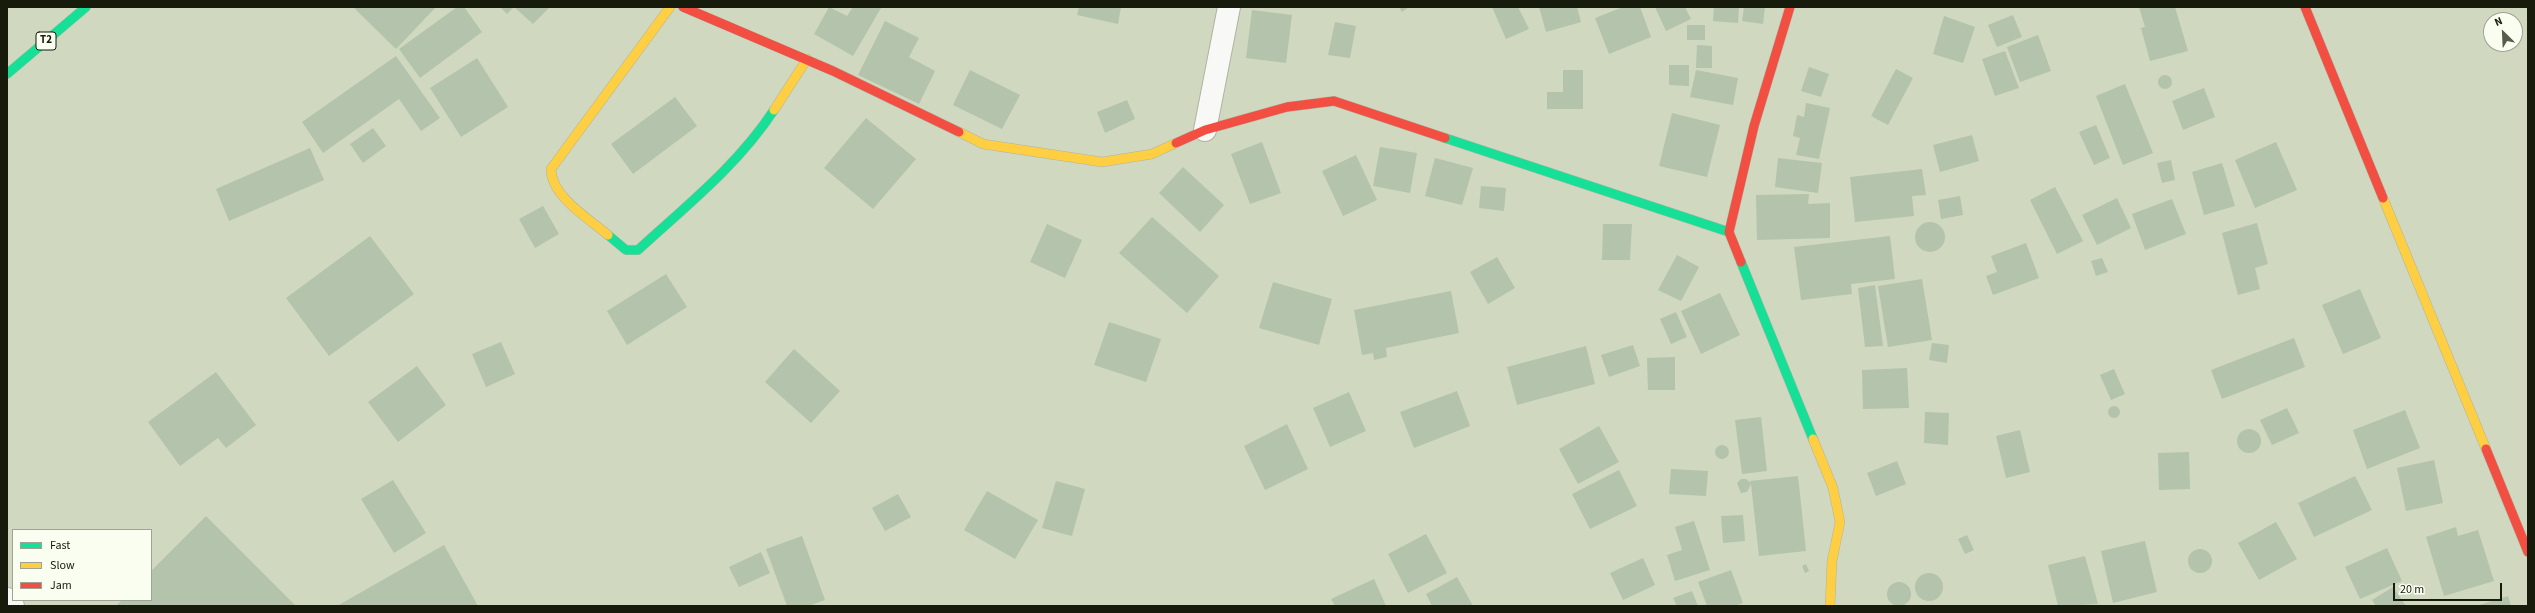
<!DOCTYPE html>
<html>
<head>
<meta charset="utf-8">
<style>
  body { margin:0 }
  #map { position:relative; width:2535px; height:613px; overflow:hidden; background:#d0d8c0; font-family:"Source Sans 3",sans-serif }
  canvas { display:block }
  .frame { position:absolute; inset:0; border:8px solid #161b0b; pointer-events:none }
  .legend { position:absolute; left:12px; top:529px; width:140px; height:72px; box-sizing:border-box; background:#fafef1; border:1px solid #9fa395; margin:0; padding:5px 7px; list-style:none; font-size:12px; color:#161b0b }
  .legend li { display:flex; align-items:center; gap:8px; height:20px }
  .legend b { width:20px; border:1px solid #9fa395 }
  .north { position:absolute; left:2483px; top:12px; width:40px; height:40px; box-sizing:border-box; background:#fafef1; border:1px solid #9fa395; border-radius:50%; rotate:336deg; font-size:11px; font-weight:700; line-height:16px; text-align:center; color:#161b0b }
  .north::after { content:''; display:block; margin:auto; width:14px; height:18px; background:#575d4a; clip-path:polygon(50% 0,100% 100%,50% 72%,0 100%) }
  .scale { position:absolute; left:2393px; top:583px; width:109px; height:18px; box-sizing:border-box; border:2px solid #161b0b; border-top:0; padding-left:5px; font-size:12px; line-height:14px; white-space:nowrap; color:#161b0b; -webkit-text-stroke:3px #fafef1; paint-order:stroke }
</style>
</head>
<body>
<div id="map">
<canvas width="2535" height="613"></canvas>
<div class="frame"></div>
<ul class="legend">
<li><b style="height:5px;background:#16e098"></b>Fast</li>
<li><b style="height:5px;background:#ffcf43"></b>Slow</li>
<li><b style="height:5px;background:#f24e42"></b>Jam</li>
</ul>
<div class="north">N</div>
<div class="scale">20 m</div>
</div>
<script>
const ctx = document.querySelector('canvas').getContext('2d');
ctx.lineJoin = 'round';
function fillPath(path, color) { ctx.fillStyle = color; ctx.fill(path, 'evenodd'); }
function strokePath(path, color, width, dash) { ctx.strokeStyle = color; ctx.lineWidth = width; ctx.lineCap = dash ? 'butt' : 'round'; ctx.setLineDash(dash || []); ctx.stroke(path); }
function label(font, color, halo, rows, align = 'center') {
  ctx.font = font + ' "Source Sans 3",sans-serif'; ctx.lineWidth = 3; ctx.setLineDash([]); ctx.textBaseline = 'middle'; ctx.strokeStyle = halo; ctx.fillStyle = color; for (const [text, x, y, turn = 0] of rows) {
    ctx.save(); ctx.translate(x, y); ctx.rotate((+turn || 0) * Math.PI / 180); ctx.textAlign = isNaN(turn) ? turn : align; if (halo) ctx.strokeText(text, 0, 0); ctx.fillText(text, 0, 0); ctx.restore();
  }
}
fillPath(new Path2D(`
  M353,7H436L396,49Z
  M457,7H464L482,32L420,78L399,49Z
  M500,7H514L507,14Z
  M514,7H550L533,24Z
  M829,7L847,16L853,7L881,8L853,56L814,34Z
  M1079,7H1121L1118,24L1077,15Z
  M1399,7H1409L1402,12Z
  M1492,7H1518L1529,29L1506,39Z
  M1539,7H1577L1581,22L1546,32Z
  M1623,7H1640L1651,37L1609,54L1595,18Z
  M1655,7H1685L1691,19L1666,31Z
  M1714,7H1739L1738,23L1713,21Z
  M1744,7H1765L1763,24L1742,21Z
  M2139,7H2175L2188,51L2150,61L2141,28L2145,27Z
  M1252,10L1292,15L1286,63L1246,58Z
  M2013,15L2022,37L1997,47L1988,25Z
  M1944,16L1975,27L1963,63L1933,54Z
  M885,21L919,38L909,57L935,71L919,104L858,75Z
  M1335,22L1356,26L1350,58L1328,55Z
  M1687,25H1705V40H1687Z
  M2038,35L2051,71L2020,82L2007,47Z
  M1697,45L1712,46V68H1696Z
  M2005,51L2019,88L1995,96L1982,59Z
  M396,56L440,118L421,131L399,99L323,153L302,122Z
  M477,58L508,107L461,137L430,88Z
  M1669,65H1689V86L1669,85Z
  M1809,67L1829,74L1821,97L1801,91Z
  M1896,69L1913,78L1888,125L1871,116Z
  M970,70L1020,95L1002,129L953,105Z
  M1563,70H1583V109H1547V92H1563Z
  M1696,70L1738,78L1733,105L1690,97Z
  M2158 82a7 7 0 1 1 14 0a7 7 0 1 1-14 0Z
  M2125,84L2153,153L2123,165L2096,96Z
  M2204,88L2215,117L2183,130L2172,101Z
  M675,97L697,126L633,174L611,144Z
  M1127,100L1135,119L1105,133L1097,112Z
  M1806,103L1830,108L1819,159L1796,155L1800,138L1793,136L1797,115L1804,117Z
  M1672,113L1720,125L1707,177L1659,166Z
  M866,118L916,159L873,209L824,168Z
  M2096,125L2110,158L2094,165L2079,132Z
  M373,128L386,146L363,163L350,144Z
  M1972,135L1979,161L1940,172L1933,145Z
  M1262,142L1281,193L1250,204L1231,154Z
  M2276,142L2297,190L2255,208L2235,160Z
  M1380,147L1417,153L1410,193L1373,186Z
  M310,148L324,180L229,221L216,189Z
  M1356,155L1377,200L1343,216L1322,171Z
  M1435,158L1473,168L1462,205L1425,196Z
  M1778,158L1822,163L1818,193L1775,187Z
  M2171,160L2175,180L2162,183L2157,163Z
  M2222,163L2235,206L2204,215L2192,172Z
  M1183,167L1224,205L1200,232L1159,193Z
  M1922,169L1926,195L1912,196L1914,216L1855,222L1850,177Z
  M1481,186L1506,188L1504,211L1479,208Z
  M2055,187L2083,241L2057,254L2030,200Z
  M1809,194L1808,204L1830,203V238L1757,240L1756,195Z
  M1960,196L1963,215L1941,219L1938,200Z
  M2117,198L2131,228L2097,245L2082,215Z
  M2172,199L2186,234L2145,250L2132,214Z
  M543,206L559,234L535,248L519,219Z
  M1152,217L1219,276L1187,313L1119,253Z
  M1915 237a15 15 0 1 1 30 0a15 15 0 1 1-30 0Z
  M2257,223L2268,264L2255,268L2260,289L2238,295L2222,233Z
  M1047,224L1082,240L1065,278L1030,262Z
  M1603,224H1632L1630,260H1602Z
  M370,236L414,294L329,356L286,298Z
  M1890,236L1895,279L1851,284L1852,294L1801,300L1794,247Z
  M2026,243L2039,278L1993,295L1986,276L1997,272L1991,256Z
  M1677,255L1699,267L1681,301L1658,290Z
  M1497,257L1515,288L1488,304L1470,272Z
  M2102,258L2108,272L2096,276L2091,261Z
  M666,274L687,307L627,345L607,311Z
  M1922,279L1932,340L1888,347L1878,286Z
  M1273,282L1332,299L1319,345L1259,328Z
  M1875,285L1883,346L1865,347L1858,288Z
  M2360,289L2381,338L2343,354L2322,305Z
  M1451,291L1459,333L1386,348L1387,357L1374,360L1373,353L1362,355L1354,310Z
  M1720,293L1740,335L1701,354L1681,311Z
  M1676,312L1687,337L1671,344L1660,319Z
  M1109,322L1161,339L1146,382L1094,365Z
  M2294,338L2305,367L2222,399L2211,370Z
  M501,342L515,374L486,387L472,354Z
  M1932,343L1949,345L1947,363L1929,360Z
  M1633,345L1640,366L1609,377L1601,355Z
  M1586,346L1595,384L1517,405L1507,367Z
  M794,349L840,391L811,423L765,382Z
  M1675,357V390H1648L1647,358Z
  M417,366L446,405L398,442L368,402Z
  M1907,368L1909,408L1863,409L1862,370Z
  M2114,369L2125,394L2111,400L2100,375Z
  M216,372L256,425L226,448L218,438L180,466L148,422Z
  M1457,391L1470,426L1414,448L1400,412Z
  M1349,392L1366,431L1330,447L1313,408Z
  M2108 412a6 6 0 1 1 12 0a6 6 0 1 1-12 0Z
  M2287,408L2299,433L2272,445L2260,420Z
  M2405,410L2420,448L2367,469L2353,430Z
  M1925,412L1949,413L1948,445L1924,443Z
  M1761,417L1767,471L1742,474L1735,420Z
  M1287,424L1308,469L1265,490L1244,446Z
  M1599,426L1619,462L1578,484L1559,449Z
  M2237 441a12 12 0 1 1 24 0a12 12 0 1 1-24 0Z
  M2020,430L2030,472L2006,478L1996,436Z
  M1715 452a7 7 0 1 1 14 0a7 7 0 1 1-14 0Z
  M2189,452L2190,489L2159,490L2158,453Z
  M2434,460L2443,503L2406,511L2397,468Z
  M1897,461L1906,484L1876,496L1867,473Z
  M1671,469L1708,471L1706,496L1669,494Z
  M1619,470L1637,506L1590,529L1572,494Z
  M1798,476L1806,551L1759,556L1751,484L1747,492L1741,493L1737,483L1741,479H1746L1751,483L1750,481Z
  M2355,476L2372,510L2314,537L2298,503Z
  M393,480L426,533L394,553L361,499Z
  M1056,481L1085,489L1072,536L1042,528Z
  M987,491L1038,520L1015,559L964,530Z
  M898,494L911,517L885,531L872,508Z
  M1743,515L1745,541L1723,543L1721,516Z
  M206,516L296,606H116L122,600H151V571Z
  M1694,521L1710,570L1675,581L1667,555L1682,550L1675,527Z
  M2276,522L2297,559L2259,580L2238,543Z
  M2456,527L2458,536L2478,530L2494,581L2444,596L2426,537Z
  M1426,534L1447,573L1408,593L1388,554Z
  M1967,535L1974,550L1965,554L1958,539Z
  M802,536L825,600L808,606H787L766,549Z
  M2145,541L2157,592L2113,603L2101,551Z
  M444,545L478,606H337Z
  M2387,548L2402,581L2360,599L2345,567Z
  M2188 561a12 12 0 1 1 24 0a12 12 0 1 1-24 0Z
  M761,552L770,573L739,587L729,567Z
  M2085,556L2098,604L2058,606L2048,565Z
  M1643,558L1655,585L1623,600L1610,573Z
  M1806,564L1809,571L1805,573L1802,566Z
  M1731,570L1743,603L1735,606H1707L1698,582Z
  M1915 587a14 14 0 1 1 28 0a14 14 0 1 1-28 0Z
  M1457,577L1473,606H1432L1426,594Z
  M1374,579L1386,606H1335L1331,599Z
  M1887 594a12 12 0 1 1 24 0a12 12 0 1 1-24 0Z
  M2393,587L2406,606H2376L2372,600Z
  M1692,591L1698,606H1677L1673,598Z
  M2508,596L2511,606H2476Z`), '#b4c3ac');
const street = new Path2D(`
  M1205,130L1229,7
  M7,599L13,606`);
const fast = new Path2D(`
  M7,74L86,7
  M1445,138L1729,232
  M608,235L626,250H638C686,206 738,165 774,110
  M1741,262L1813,439`);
const slow = new Path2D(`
  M774,110L807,59
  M959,132L983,144L1102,162L1152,154L1176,143
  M2383,198L2486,449
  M608,235C588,218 551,196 551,169L670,7
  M1813,439L1833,488L1840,522L1832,561L1830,606`);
const jam = new Path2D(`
  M683,7L833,71L959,132
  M2305,7L2383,198
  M1176,143L1205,130L1287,107L1334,101L1445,138
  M1741,262L1729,232L1754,126L1790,7
  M2486,449L2528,552`);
strokePath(street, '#aeb4a1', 24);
strokePath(fast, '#aeb4a1', 10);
strokePath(slow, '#aeb4a1', 10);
strokePath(jam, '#aeb4a1', 10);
strokePath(street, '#f8f9f6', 22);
strokePath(fast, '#16e098', 9);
strokePath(slow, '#ffcf43', 9);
strokePath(jam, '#f24e42', 9);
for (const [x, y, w] of [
  [46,41,20]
]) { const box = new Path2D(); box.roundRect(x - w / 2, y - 9, w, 18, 3); ctx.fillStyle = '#fafef1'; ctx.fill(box); strokePath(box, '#161b0b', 1); }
label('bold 11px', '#161b0b', null, [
  ["T2",46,41]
]);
</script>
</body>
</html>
